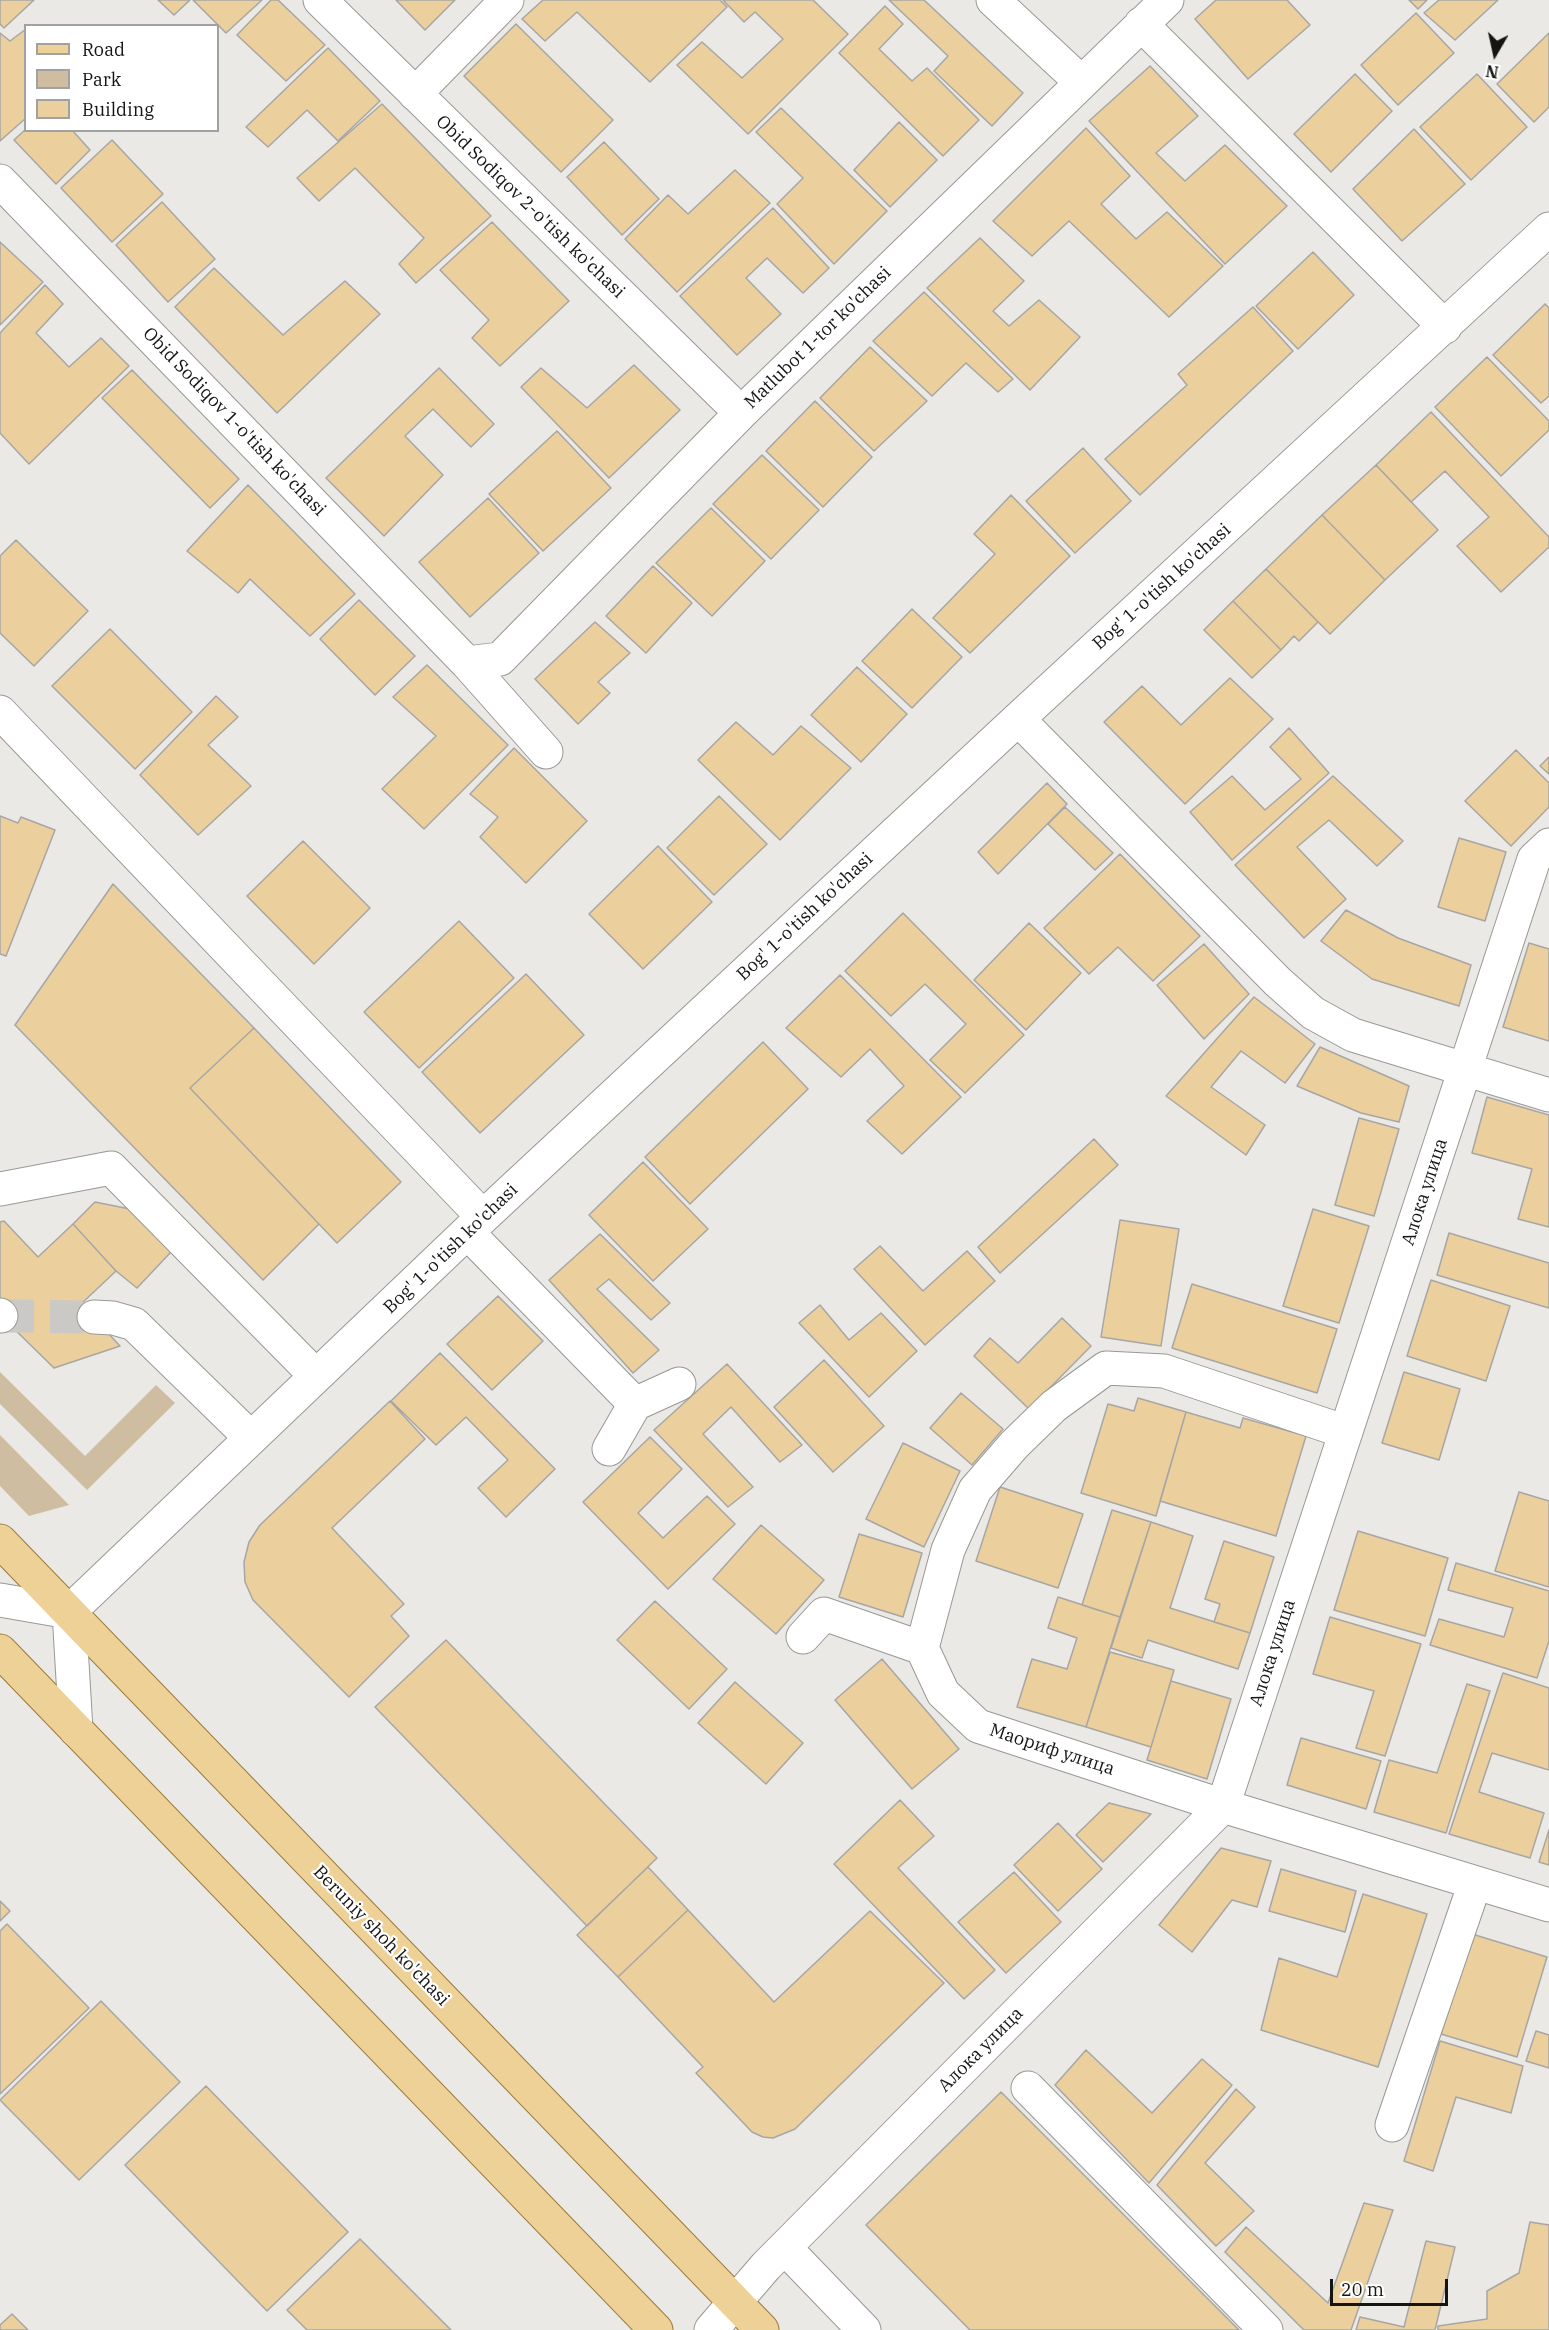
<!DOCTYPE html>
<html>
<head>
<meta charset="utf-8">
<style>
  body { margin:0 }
  #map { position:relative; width:1549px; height:2330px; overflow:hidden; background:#eae9e6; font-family:"IBM Plex Serif",serif }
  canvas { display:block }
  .legend { position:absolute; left:24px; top:24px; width:195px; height:108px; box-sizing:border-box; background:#fff; border:2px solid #a1a1a1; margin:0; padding:8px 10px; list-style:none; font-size:18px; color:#141413 }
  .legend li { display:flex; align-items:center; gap:12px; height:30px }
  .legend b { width:30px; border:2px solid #a1a1a1 }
  .north { position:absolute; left:1465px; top:24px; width:60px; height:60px; -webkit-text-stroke:4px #fff; paint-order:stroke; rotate:189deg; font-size:16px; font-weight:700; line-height:24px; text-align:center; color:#141413 }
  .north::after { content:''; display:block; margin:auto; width:21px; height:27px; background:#141413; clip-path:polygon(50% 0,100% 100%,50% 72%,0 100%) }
  .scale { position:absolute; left:1330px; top:2279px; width:118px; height:27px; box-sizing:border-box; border:3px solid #141413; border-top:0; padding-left:8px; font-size:18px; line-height:21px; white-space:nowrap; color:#141413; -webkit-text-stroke:4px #fff; paint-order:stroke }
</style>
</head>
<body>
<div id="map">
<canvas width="1549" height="2330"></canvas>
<ul class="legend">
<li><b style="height:8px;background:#eed197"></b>Road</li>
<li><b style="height:16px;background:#cebda0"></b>Park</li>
<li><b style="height:16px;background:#ebd09e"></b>Building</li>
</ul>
<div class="north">N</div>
<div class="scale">20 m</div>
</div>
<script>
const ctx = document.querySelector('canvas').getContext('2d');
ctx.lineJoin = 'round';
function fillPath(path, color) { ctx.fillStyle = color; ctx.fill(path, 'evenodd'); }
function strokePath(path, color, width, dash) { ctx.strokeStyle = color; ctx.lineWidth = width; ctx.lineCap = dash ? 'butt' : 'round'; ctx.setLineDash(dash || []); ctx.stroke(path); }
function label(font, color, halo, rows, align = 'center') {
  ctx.font = font + ' "IBM Plex Serif",serif'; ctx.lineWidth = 4.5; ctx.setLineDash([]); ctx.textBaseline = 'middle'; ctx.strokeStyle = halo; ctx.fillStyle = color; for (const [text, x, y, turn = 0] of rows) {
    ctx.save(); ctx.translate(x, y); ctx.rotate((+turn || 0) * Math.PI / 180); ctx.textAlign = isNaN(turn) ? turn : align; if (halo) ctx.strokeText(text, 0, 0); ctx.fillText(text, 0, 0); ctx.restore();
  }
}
fillPath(new Path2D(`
  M0,1372L85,1456L156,1385L175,1403L87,1490L0,1404Z
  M0,1435L69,1505L29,1516L0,1486Z`), '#cebda0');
const building = new Path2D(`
  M0,0H34L4,28L0,24Z
  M158,0H190L174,15Z
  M193,0H262L226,33Z
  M271,0H278L325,45L286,81L237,35Z
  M396,0H455L425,30Z
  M543,0H720L727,7L650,82L577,12L545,41L522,19Z
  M723,0H813L848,34L748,134L677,65L702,42L742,78L783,39L755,12L744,22Z
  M889,0H924L1023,93L992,126L934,71L948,56Z
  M1216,0H1287L1310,25L1248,79L1195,19Z
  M1409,0H1427L1418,9Z
  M1439,0H1498L1455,40L1424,13Z
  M885,6L903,24L879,49L912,81L927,68L979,120L943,156L839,53Z
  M1416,13L1454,53L1398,105L1361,65Z
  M516,24L613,120L561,172L464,76Z
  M26,29V118L0,141V33L10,41Z
  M1549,33V107L1534,122L1497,84Z
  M328,48L380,101L338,141L307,110L268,147L246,127Z
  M1150,66L1198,116L1156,153L1185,181L1225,145L1287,206L1225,264L1089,121Z
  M1355,74L1392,111L1331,172L1294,134Z
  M1477,74L1527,127L1471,180L1420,127Z
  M382,104L491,216L416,283L399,264L424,238L355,168L319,201L297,178Z
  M781,108L887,211L834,264L777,204L803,178L756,132Z
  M899,122L937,160L890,207L854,170Z
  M1086,128L1130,176L1101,204L1136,239L1167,212L1223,266L1169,317L1069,221L1032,256L993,221Z
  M26,129L72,130L90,150L56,184L14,140Z
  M1414,129L1465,184L1402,241L1353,189Z
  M112,140L163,194L112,242L61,188Z
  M604,142L659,199L622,235L567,177Z
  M735,170L770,203L677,292L625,239L668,195L688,214Z
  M162,202L215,259L168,302L116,245Z
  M773,208L829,268L803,293L767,258L746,278L781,314L737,355L680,296Z
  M492,222L569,301L500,366L472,338L489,320L440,270Z
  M980,238L1024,281L993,311L1009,326L1039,300L1080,337L1030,390L927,288Z
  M0,242L43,282L0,325Z
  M1313,252L1354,295L1298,349L1256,306Z
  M214,268L283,335L345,281L380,314L277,413L175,307Z
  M45,285L63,304L36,333L69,367L101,338L129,366L29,464L0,433V333Z
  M924,292L1013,379L998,392L966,363L932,396L873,341Z
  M1545,304L1549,308V396L1541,403L1493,355Z
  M1253,307L1293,351L1140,495L1105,459L1187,385L1178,374Z
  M870,347L927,401L874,451L820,398Z
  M1487,357L1549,421V430L1501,476L1435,407Z
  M634,365L680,410L609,478L521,387L541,368L587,408Z
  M439,368L494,424L471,447L433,409L405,436L443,475L384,536L326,478Z
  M132,370L239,479L210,508L102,398Z
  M815,401L872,457L823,507L766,451Z
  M1431,412L1549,537V547L1501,592L1457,546L1489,517L1445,471L1411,502L1376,465Z
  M557,431L611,488L543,551L489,494Z
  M1083,448L1131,501L1075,553L1026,501Z
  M762,455L819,510L771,559L713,504Z
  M1376,465L1438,530L1385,580L1322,515Z
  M248,485L355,594L310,636L250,579L238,593L187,551Z
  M1011,495L1070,556L970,653L933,618L995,554L974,534Z
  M488,498L539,553L470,617L419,562Z
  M711,508L765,561L712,616L656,563Z
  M1322,515L1385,580L1330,634L1266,569Z
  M16,540L88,611L34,666L0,633V556Z
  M653,566L692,603L646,653L606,616Z
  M1266,569L1318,622L1299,641L1294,636L1281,650L1233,601Z
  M359,600L415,656L375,695L320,639Z
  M1233,601L1281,650L1252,678L1204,630Z
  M912,609L962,657L912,708L862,661Z
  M595,622L630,653L598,682L610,693L578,724L535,679Z
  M110,629L192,712L135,769L52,686Z
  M427,665L508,745L424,829L382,789L436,736L393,697Z
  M857,667L907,714L861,762L811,715Z
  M1230,678L1273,719L1185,804L1104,722L1142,686L1181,725Z
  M216,696L238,717L208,745L251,786L198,835L140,775Z
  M736,722L773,755L801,726L851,768L780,840L698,760Z
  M1289,728L1329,773L1232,860L1190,812L1232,776L1265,810L1301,779L1270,747Z
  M514,748L587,821L526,883L480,837L498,817L470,794Z
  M1516,750L1549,783V807L1511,846L1465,801Z
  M1549,757V774L1540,766Z
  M1333,776L1403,841L1377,866L1329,820L1297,847L1346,899L1304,938L1235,865Z
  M1047,783L1067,804L998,874L978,852Z
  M719,796L767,844L714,895L667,848Z
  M1065,807L1113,853L1095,870L1048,824Z
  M0,816L18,823L21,817L55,830L6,956L0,954Z
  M1459,838L1506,852L1485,921L1438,907Z
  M303,841L370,908L314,964L247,896Z
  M658,846L712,902L643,969L589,914Z
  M1120,854L1200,936L1153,981L1118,947L1089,974L1044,928Z
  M113,884L254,1028L190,1088L319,1224L263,1280L15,1025Z
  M1346,910L1398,938L1471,965L1459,1006L1372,979L1321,941Z
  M903,913L1024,1035L965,1093L930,1060L966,1024L925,984L891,1016L845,971Z
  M459,921L514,978L419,1068L364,1012Z
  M1029,923L1081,973L1026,1030L974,980Z
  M1529,943L1549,949V1041L1503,1027Z
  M1204,944L1249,994L1204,1039L1157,985Z
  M526,974L584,1035L480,1133L422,1072Z
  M840,975L961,1097L902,1154L867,1121L904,1086L870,1049L841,1077L786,1028Z
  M1254,997L1315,1044L1285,1083L1241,1051L1211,1087L1265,1125L1246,1155L1166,1096Z
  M254,1028L401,1182L337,1243L190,1088Z
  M763,1042L808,1089L690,1204L645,1157Z
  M1320,1047L1409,1086L1399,1122L1361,1113L1297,1086Z
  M1487,1097L1549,1115V1227L1518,1219L1532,1169L1472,1153Z
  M1359,1118L1399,1129L1374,1216L1335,1205Z
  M1094,1139L1118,1165L1000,1273L978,1247Z
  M643,1162L708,1229L653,1281L589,1215Z
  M95,1202L130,1209L171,1252L137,1288L116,1271L73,1224Z
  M1313,1209L1369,1226L1339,1323L1283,1306Z
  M1120,1220L1179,1229L1161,1346L1101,1337Z
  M4,1221L38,1257L73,1224L116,1271L81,1304L120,1346L54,1368L0,1315V1222Z
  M1449,1233L1549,1263V1308L1437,1275Z
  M600,1234L670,1303L651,1320L609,1279L597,1289L659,1350L633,1373L549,1280Z
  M880,1246L923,1291L967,1251L995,1281L925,1345L854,1269Z
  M1431,1280L1510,1306L1486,1381L1407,1356Z
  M1192,1284L1337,1329L1317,1393L1172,1348Z
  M498,1296L543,1341L492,1390L447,1344Z
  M820,1305L849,1340L881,1313L917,1351L869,1397L799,1323Z
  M1062,1318L1091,1346L1029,1409L974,1356L990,1338L1018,1363Z
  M440,1353L555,1469L506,1517L478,1488L508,1460L466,1417L436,1445L391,1401Z
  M824,1360L884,1426L833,1472L774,1407Z
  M727,1364L802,1445L780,1462L731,1407L703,1434L753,1487L728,1507L654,1430Z
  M1404,1372L1460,1389L1439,1460L1382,1443Z
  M961,1393L1003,1429L972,1465L930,1428Z
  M1138,1398L1186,1412L1156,1516L1081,1493L1108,1404L1134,1411Z
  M390,1401L425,1439L332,1528L404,1604L391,1616L409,1636L349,1697L253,1600L245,1582L244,1562L249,1542L260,1525Z
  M1186,1412L1240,1428L1243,1418L1306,1436L1276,1536L1160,1501Z
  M650,1437L682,1469L638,1513L663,1538L707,1496L735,1524L668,1589L583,1502Z
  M903,1443L960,1471L924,1547L866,1519Z
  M1000,1487L1083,1514L1058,1588L976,1561Z
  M1519,1492L1549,1501V1587L1495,1571Z
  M1112,1510L1151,1522L1120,1617L1082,1605Z
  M1151,1522L1193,1536L1170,1608L1250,1633L1238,1669L1148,1640L1142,1658L1111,1648Z
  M761,1525L824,1580L776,1634L713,1579Z
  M1358,1531L1448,1558L1425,1636L1334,1610Z
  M859,1534L922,1553L903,1617L839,1597Z
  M1224,1541L1274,1557L1250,1633L1214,1622L1220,1604L1205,1599Z
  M1456,1563L1549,1591V1641L1537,1678L1430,1645L1439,1619L1504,1637L1513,1608L1448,1590Z
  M1058,1597L1120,1617L1086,1727L1017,1707L1032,1659L1067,1669L1077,1638L1048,1628Z
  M655,1601L727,1669L689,1709L617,1640Z
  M1330,1617L1421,1644L1385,1756L1356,1748L1374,1691L1313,1674Z
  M446,1640L657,1858L587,1926L375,1707Z
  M1110,1652L1174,1670L1151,1747L1086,1727Z
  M882,1659L959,1749L912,1789L835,1700Z
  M1503,1673L1549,1688V1770L1492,1753L1479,1792L1544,1813L1530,1858L1449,1834Z
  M1171,1681L1231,1699L1207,1779L1147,1760Z
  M735,1682L803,1743L766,1784L698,1723Z
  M1467,1684L1490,1691L1446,1833L1374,1812L1389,1760L1437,1773Z
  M1301,1738L1381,1761L1366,1809L1287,1785Z
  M900,1800L934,1836L898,1868L995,1970L964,1999L834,1864Z
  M1109,1803L1151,1814L1103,1862L1076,1835Z
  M1058,1823L1102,1869L1058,1911L1014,1865Z
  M1549,1830V1865L1539,1862Z
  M1221,1848L1271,1861L1257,1907L1232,1900L1192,1952L1159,1925Z
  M648,1867L688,1910L618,1977L577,1935Z
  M1281,1869L1356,1891L1345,1932L1269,1911Z
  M1014,1872L1061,1922L1006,1973L958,1922Z
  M1363,1894L1427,1914L1378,2067L1261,2030L1279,1958L1337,1977Z
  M0,1901L10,1911L0,1921Z
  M688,1910L774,2002L870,1911L944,1983L795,2129L773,2138L763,2137L752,2132L696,2073L703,2067L618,1977Z
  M7,1924L89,2008L0,2094V1931Z
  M1472,1934L1547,1957L1517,2057L1441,2034Z
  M101,2001L180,2082L79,2180L0,2100Z
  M1536,2031L1549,2035V2068L1526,2061Z
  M1440,2041L1523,2066L1511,2113L1456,2097L1433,2171L1404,2161Z
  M1086,2050L1152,2113L1202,2059L1232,2085L1149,2183L1055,2085Z
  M206,2086L348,2232L267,2311L125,2165Z
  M1236,2089L1255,2107L1205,2163L1254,2211L1216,2246L1157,2185Z
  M1001,2092L1239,2330H970L866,2225Z
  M1364,2203L1393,2210L1351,2330H1304L1225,2252L1246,2227L1328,2303Z
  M1530,2222L1549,2225V2330H1438V2326L1487,2319V2291L1519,2273Z
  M360,2239L451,2330H307L287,2310Z
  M1426,2241L1455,2247L1435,2330H1356L1360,2317L1404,2327Z
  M12,2314L28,2330H0V2325Z`);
fillPath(building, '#ebd09e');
strokePath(building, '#a8a6a4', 1.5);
strokePath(new Path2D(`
  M1,1316L94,1317`), '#cac9c6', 33, [33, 16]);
const minor = new Path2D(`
  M320,0L741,413
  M993,0L1081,82
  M1141,24L1445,327
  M415,94L507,0
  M0,181L467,663L546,752
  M467,663L500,659L741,413L1167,0
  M0,712L483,1217
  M1018,719L1278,982L1313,1013L1353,1035L1549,1095
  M0,1189L111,1168L316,1376
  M468,1233L635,1404
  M0,1315L1,1316
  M94,1317L113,1318L134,1324L251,1438
  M1346,1432L1164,1371L1106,1368L1054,1406L1014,1445L975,1490L948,1550L922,1648L943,1693L978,1726L1223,1806L1549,1905
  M609,1449L635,1404L679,1384
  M0,1600L69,1612
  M803,1637L824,1614L922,1648
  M76,1730L69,1612L483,1217L1018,719L1549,229
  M1028,2088L1266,2330
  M1392,2125L1475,1883
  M785,2248L864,2330
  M711,2330L766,2266L1223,1806L1534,859L1549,845`);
const major = new Path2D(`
  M0,1541L762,2330
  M0,1651L656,2330`);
strokePath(minor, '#999895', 35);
strokePath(major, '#9b7b3b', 35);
strokePath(minor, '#fff', 33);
strokePath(major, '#eed197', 33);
label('18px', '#141413', '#fff', [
  ["Obid Sodiqov 2-o'tish ko'chasi",530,207,44],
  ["Matlubot 1-tor ko'chasi",818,338,-44],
  ["Obid Sodiqov 1-o'tish ko'chasi",234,422,46],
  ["Bog' 1-o'tish ko'chasi",1162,587,-42],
  ["Bog' 1-o'tish ko'chasi",805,917,-43],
  ["Алока улица",1425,1192,-72],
  ["Bog' 1-o'tish ko'chasi",451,1249,-44],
  ["Алока улица",1273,1653,-72],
  ["Маориф улица",1052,1750,18],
  ["Beruniy shoh ko'chasi",381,1936,46],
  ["Алока улица",981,2050,-45]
]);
</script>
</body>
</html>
